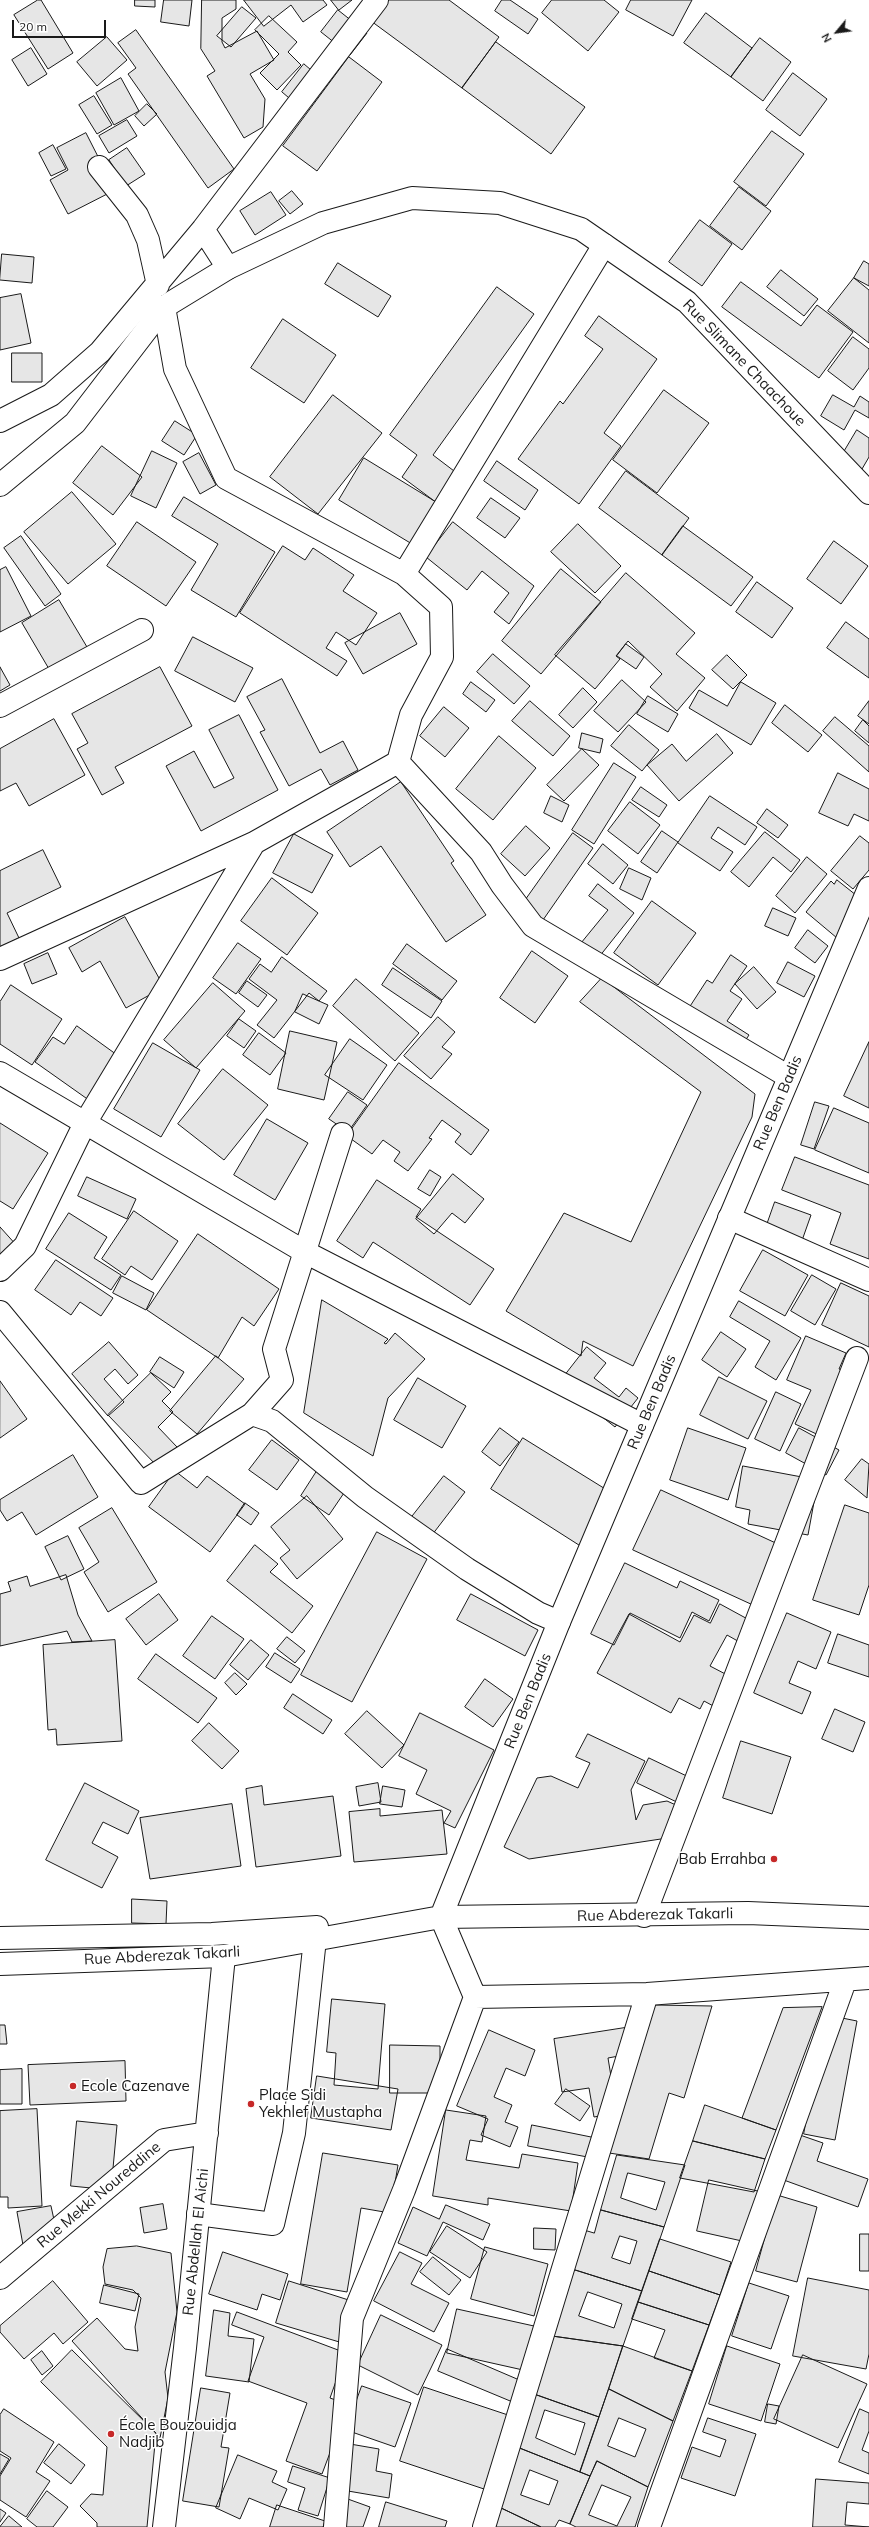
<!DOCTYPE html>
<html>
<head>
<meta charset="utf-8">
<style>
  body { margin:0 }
  #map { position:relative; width:869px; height:2527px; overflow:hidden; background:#fff; font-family:Mulish,sans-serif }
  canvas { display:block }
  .north { position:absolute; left:817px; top:12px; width:40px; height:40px; -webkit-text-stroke:3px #fff; paint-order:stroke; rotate:241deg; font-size:11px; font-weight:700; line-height:16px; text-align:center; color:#1a1a1a }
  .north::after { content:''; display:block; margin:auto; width:14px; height:18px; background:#1a1a1a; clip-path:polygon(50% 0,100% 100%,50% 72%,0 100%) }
  .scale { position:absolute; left:12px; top:20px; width:94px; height:18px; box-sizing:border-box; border:2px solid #1a1a1a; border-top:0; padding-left:5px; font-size:12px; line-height:14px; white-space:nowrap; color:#1a1a1a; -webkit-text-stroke:3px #fff; paint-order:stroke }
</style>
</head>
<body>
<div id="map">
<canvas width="869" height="2527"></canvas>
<div class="north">N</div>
<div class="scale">20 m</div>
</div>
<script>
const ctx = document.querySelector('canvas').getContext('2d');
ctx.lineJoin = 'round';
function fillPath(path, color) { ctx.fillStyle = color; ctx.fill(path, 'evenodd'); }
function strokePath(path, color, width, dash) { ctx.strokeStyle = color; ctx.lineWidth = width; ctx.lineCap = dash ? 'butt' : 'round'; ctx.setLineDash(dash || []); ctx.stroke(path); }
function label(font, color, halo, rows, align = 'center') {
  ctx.font = font + ' Mulish,sans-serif'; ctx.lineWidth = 3; ctx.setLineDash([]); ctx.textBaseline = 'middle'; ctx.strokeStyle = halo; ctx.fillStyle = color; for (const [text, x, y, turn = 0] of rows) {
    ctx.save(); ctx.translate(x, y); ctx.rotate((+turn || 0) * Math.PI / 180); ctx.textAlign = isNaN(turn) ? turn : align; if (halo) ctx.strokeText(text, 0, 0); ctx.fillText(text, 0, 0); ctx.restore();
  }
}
const building = new Path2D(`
  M38,0H41L73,53L48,69L14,15Z
  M135,0H155V7L135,6Z
  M164,0H192L189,26L161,22Z
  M202,0H236V9L222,18V42L225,48L257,31L274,60L250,74L265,99L263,127L244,138L207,76L215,71L201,49Z
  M244,0H323L327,5L303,22L291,5L264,26Z
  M331,0H352L339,10Z
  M386,0H449L499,37L462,88L371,21Z
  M502,0H510L538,19L528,34L495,11Z
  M552,0H604L619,12L588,51L542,13Z
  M631,0H692L673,36L626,10Z
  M242,7L256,18L231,47L217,36Z
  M338,10L367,33L350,55L321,32Z
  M706,13L752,48L731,77L684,43Z
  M269,16L297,42L288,52L301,65L277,90L260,73L279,54L255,30Z
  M136,30L234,169L208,188L128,74L136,68L118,43Z
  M107,37L127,60L97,86L77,62Z
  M760,38L791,62L763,101L731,77Z
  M496,42L585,107L551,154L462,88Z
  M31,48L47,74L28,86L12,60Z
  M349,57L382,82L317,171L283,146Z
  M304,64L324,81L302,109L282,92Z
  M793,73L827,99L800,136L766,110Z
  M121,78L139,111L114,125L96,93Z
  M94,96L112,125L97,134L79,105Z
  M147,104L157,114L144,126L135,116Z
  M127,120L137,136L109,153L99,136Z
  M772,131L804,154L766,206L734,182Z
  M86,133L115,190L68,214L50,180L68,170L57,148Z
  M53,145L66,169L51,176L39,153Z
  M127,148L145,174L126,186L109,160Z
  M739,187L771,211L742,250L710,226Z
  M292,191L303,204L290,214L279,201Z
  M271,192L286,215L255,235L240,211Z
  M700,220L732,244L702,286L669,262Z
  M2,254L34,257L32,283L0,280Z
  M864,261L869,264V286L854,278Z
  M338,263L391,296L378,317L325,284Z
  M781,270L818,299L804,316L767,287Z
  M854,278L869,290V343L828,311Z
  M741,282L801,326L817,305L853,332L819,378L722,307Z
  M497,287L534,314L433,455L458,474L437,503L402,477L417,455L390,435Z
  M21,294L31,343L0,350V298Z
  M599,316L657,359L604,433L621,446L579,504L518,459L560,401L563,404L603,349L585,336Z
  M283,319L336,355L304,403L251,368Z
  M853,337L869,349V368L853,390L828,371Z
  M12,353H42V382H12Z
  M664,390L709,423L657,493L613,460Z
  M333,395L382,433L318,514L270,477Z
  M833,395L854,407L860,396L869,402V418L855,410L844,430L821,416Z
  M175,421L197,435L184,455L162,441Z
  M857,430L869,438V457L862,469L841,457Z
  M102,446L142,477L113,515L73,483Z
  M152,451L177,463L156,508L131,496Z
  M199,453L216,485L200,494L183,462Z
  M364,458L436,502L412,544L339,500Z
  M497,461L538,490L525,510L484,481Z
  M626,471L689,518L662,555L599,508Z
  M72,492L116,544L68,584L24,532Z
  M184,497L275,552L236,617L191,590L218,544L172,516Z
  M491,498L520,518L505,538L477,518Z
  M137,522L196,562L166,606L107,566Z
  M453,522L534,586L509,624L494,612L509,593L482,571L467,590L426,557Z
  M578,524L621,566L595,593L551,552Z
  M683,526L753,577L731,606L662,555Z
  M21,536L61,594L45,606L4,548Z
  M834,541L868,566L841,604L807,579Z
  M283,546L305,560L313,548L354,575L343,591L377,613L356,645L336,632L326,648L347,661L337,676L240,613Z
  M6,567L31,616L0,632V570Z
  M561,569L601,602L541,674L502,641Z
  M626,573L695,633L676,654L705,678L677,711L650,687L662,674L628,641L616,656L620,659L595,689L555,655Z
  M757,582L793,608L772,638L736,612Z
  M59,600L87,647L49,669L22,623Z
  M400,613L417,644L363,674L345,643Z
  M846,622L869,639V678L827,648Z
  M193,637L253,668L235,702L175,671Z
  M626,644L644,657L636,669L617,656Z
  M493,654L530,686L514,704L477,672Z
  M727,655L747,675L733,689L712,670Z
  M0,667L10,685L0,691Z
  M160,667L192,726L115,767L124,783L102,795L77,749L88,743L72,714Z
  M282,679L320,753L343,741L358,770L330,785L321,769L289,786L260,732L265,730L247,697Z
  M622,680L646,702L618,732L594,711Z
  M471,682L495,700L486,712L463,694Z
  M741,682L776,703L751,745L689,708L699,690L727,706Z
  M583,688L597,702L573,728L559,715Z
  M648,696L678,714L668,732L637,714Z
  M530,701L570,736L553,756L512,721Z
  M869,701V724L858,716Z
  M785,705L822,735L808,752L772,723Z
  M444,707L469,728L445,757L420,736Z
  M239,715L278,790L201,831L166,766L194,751L214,788L234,778L209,730Z
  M835,717L869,746V772L823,731Z
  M54,719L85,775L29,806L16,783L0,791V749Z
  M863,720L869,726V743L855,731Z
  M629,725L659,750L642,771L611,746Z
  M582,733L603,739L600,753L579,748Z
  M717,734L733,753L679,801L647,765L672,744L686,761Z
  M499,736L536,768L493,820L456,789Z
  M582,749L599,765L564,801L547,785Z
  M614,763L636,777L594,844L572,830Z
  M838,773L869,789V821L854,814L848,826L819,813Z
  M401,782L454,861L451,863L486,915L446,942L381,846L350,867L327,832Z
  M641,787L667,805L659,817L632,800Z
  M551,796L569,805L562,822L544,813Z
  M710,796L757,827L745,845L718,827L711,838L733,852L720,871L678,843Z
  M630,802L660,825L638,854L608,831Z
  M767,809L788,825L778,838L757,823Z
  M526,826L550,848L525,876L501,854Z
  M662,831L678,842L657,873L641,862Z
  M765,832L800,860L791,872L773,857L749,887L731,872Z
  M573,833L593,848L543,920L522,905Z
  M294,834L333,855L312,893L273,873Z
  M860,836L869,843V870L853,889L831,871Z
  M603,844L628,865L613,884L588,864Z
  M43,850L61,887L7,913L19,938L0,947V871Z
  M807,857L827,874L795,913L776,896Z
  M629,868L651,878L642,900L620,889Z
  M272,878L318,913L287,955L241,921Z
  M837,880L866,903L837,938L806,912L831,881L834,884Z
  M598,884L634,913L599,957L581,943L608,910L589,896Z
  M652,901L696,933L658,985L614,953Z
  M773,908L796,918L788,936L765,926Z
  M125,917L164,987L126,1008L100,961L82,972L69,948Z
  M808,930L828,946L815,963L795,948Z
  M238,943L261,959L236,994L213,978Z
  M407,944L457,981L442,1000L393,964Z
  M532,951L568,976L535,1023L500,998Z
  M48,953L57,974L32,984L24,964Z
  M731,955L747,966L730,991L742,999L727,1021L749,1035L739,1050L685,1014L707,980L712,983Z
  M282,957L327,991L319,1001L309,993L274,1038L257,1025L277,1000L249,979L260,964L271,972Z
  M788,962L815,976L804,997L777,983Z
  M754,967L776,992L757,1009L735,984Z
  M393,968L442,1001L431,1018L382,985Z
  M602,978L755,1094L752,1117L633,1366L583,1341L581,1356L506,1311L564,1213L631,1242L701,1092L580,1002Z
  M356,979L419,1033L395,1061L333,1006Z
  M247,981L267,995L258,1007L239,993Z
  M213,983L245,1011L196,1068L164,1040Z
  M11,985L62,1019L32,1065L0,1044V1002Z
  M303,994L328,1005L319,1024L295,1012Z
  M438,1017L455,1032L442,1047L452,1054L431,1079L404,1056Z
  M239,1019L256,1031L244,1048L227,1036Z
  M77,1026L124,1060L93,1103L35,1062L53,1037L64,1044Z
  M290,1031L337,1042L324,1100L278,1089Z
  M259,1033L286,1053L270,1075L243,1055Z
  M350,1039L387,1065L363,1100L325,1075Z
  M869,1042V1108L844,1096Z
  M153,1043L200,1070L161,1137L114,1109Z
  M399,1063L489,1130L471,1155L455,1142L461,1134L442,1120L429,1138L432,1139L408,1171L394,1161L400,1152L383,1140L372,1154L347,1136Z
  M223,1069L268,1105L224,1160L178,1124Z
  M348,1092L367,1105L348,1132L329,1119Z
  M815,1102L829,1106L814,1149L801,1145Z
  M834,1108L869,1123V1173L815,1150Z
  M267,1119L308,1143L275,1200L234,1175Z
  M0,1123L48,1153L13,1209L0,1201Z
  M795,1157L869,1185V1259L830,1244L841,1213L782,1190Z
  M430,1170L441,1177L430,1196L418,1189Z
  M453,1174L484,1199L465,1223L452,1213L434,1234L416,1219Z
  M87,1177L136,1199L127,1219L78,1196Z
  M377,1180L421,1209L416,1217L494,1269L470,1305L373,1242L363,1258L337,1241Z
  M775,1202L811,1215L799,1249L763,1236Z
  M134,1211L178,1241L152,1280L131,1266L125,1275L102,1259Z
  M69,1213L107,1237L94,1258L121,1275L111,1290L46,1249Z
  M0,1227L18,1247L0,1263Z
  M198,1234L279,1289L254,1326L242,1317L218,1358L147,1310Z
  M763,1250L808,1275L785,1316L740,1291Z
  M56,1260L113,1298L101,1316L80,1302L71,1315L35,1290Z
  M812,1275L836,1289L815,1325L791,1311Z
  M122,1276L154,1293L146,1310L113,1293Z
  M841,1283L869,1296V1347L822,1325Z
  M322,1300L388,1339L384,1343L386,1344L395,1333L425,1359L388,1398L373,1456L304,1413Z
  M739,1301L801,1338L776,1380L755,1367L770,1341L730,1317Z
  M721,1332L746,1349L727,1377L702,1360Z
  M806,1336L846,1353L839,1369L853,1375L825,1438L795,1424L811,1390L787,1380Z
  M109,1342L138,1375L128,1384L115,1369L104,1379L124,1402L108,1416L72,1374Z
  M587,1347L606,1363L594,1378L619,1397L626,1388L638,1398L615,1427L559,1383Z
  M216,1356L244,1379L197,1434L170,1411Z
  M160,1357L184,1372L174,1388L150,1372Z
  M151,1373L171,1392L162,1401L173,1412L158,1427L177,1447L157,1466L108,1415Z
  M719,1377L767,1401L748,1439L700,1415Z
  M418,1378L466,1406L442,1448L394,1420Z
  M0,1381L27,1419L0,1438Z
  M776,1392L801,1404L780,1451L755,1439Z
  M500,1428L519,1442L500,1466L482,1452Z
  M688,1428L746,1448L728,1500L670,1480Z
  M799,1428L839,1450L826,1475L786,1453Z
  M523,1438L615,1495L582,1547L491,1489Z
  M272,1440L299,1460L277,1490L249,1470Z
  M73,1455L98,1497L36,1535L22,1512L7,1521L0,1510V1500Z
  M862,1459L869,1464L867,1498L845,1480Z
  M743,1466L818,1480L808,1535L748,1524L750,1510L736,1507Z
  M175,1471L197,1488L207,1476L245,1504L210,1552L149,1507Z
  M317,1471L346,1490L329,1515L301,1496Z
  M444,1476L465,1492L432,1535L411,1518Z
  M661,1490L793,1551L766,1611L633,1550Z
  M307,1496L343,1539L297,1579L280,1558L290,1550L271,1527Z
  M245,1503L259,1513L251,1525L237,1515Z
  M845,1505L869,1513V1585L859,1615L813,1600Z
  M112,1508L157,1582L108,1612L84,1572L99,1562L79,1528Z
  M377,1532L427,1559L352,1702L301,1675Z
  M68,1536L84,1569L61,1580L45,1547Z
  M255,1545L278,1564L270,1572L313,1606L292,1633L227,1581Z
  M625,1563L677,1588L680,1581L719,1600L709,1621L692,1612L680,1638L630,1613L614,1645L591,1634Z
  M66,1575L78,1615L92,1641L72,1642L67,1631L0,1646V1594L11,1591L8,1582L27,1576L30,1586Z
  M159,1594L178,1620L146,1645L126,1619Z
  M471,1594L538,1630L525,1656L457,1620Z
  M720,1604L764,1628L752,1649L727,1635L710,1666L733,1678L717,1708L704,1701L700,1709L679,1698L671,1713L597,1673L629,1614L680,1642L694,1615L710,1623Z
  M787,1613L831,1632L816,1669L798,1661L789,1683L811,1692L802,1714L754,1693Z
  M212,1616L244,1639L215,1679L183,1656Z
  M838,1634L869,1645V1677L828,1663Z
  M287,1637L305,1651L295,1663L277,1649Z
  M115,1640L122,1741L57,1745L56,1729L48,1730L43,1645Z
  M251,1640L269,1655L248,1680L230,1665Z
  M275,1653L300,1669L291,1683L266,1667Z
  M156,1654L217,1698L198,1723L138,1679Z
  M235,1673L247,1684L236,1695L225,1683Z
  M485,1679L513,1699L493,1727L465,1707Z
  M293,1694L332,1720L323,1734L284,1708Z
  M835,1709L865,1722L853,1752L822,1739Z
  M367,1711L404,1745L382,1768L345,1734Z
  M420,1713L494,1750L455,1828L444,1823L451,1811L416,1794L427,1770L399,1756Z
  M209,1723L239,1751L222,1769L192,1741Z
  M588,1734L645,1761L631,1790L636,1820L643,1805L667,1801L687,1810L674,1837L529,1859L504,1847L537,1778L551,1776L578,1788L590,1763L576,1757Z
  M741,1741L791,1757L772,1814L723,1798Z
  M649,1758L695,1780L683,1805L637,1783Z
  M85,1783L139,1811L128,1834L103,1822L92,1843L118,1857L102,1888L46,1860Z
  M378,1783L381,1802L359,1806L356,1787Z
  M262,1786L264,1805L333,1796L341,1856L256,1867L246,1789Z
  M383,1786L405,1790L402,1807L380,1804Z
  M232,1804L241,1866L150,1879L140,1818Z
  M380,1809V1816L442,1810L447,1854L354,1862L349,1812Z
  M132,1899L167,1901L166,1924L132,1923Z
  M332,1999L385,2004L378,2089L334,2085L336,2053L327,2052Z
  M655,2005L712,2006L684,2098L669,2093L649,2159L609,2153Z
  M822,2007L776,2130L742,2118L783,2008Z
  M827,2015L857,2021L835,2140L804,2134Z
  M0,2025H5L7,2044H0Z
  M631,2027L635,2053L608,2058L617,2113L594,2117L589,2088L562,2092L554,2039Z
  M489,2030L535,2050L525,2076L506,2068L494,2097L512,2105L505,2122L518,2127L510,2147L481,2135L488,2119L457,2106Z
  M390,2045L440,2046V2093H390Z
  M125,2061L126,2101L30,2105L28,2065Z
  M22,2069V2104H0V2070Z
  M317,2076L398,2089L391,2130L311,2118Z
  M566,2089L590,2106L580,2121L555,2104Z
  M705,2105L776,2130L765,2159L693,2141Z
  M37,2109L42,2206L8,2208V2197H0V2111Z
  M446,2110L486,2116L482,2142L470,2140L466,2160L519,2168L522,2154L578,2163L571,2211L488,2198V2205L433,2196Z
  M77,2121L117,2125L111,2190L71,2186Z
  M532,2125L596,2138L593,2158L528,2146Z
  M797,2134L823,2143L817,2161L868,2179L858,2207L781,2179Z
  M693,2141L765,2159L754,2192L680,2178Z
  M323,2153L398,2165L390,2213L361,2208L347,2292L301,2284Z
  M617,2155L685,2165L664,2227L601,2210ZM628,2173L665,2182L656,2210L621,2198Z
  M709,2180L762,2192L751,2243L697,2231Z
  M777,2195L817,2207L797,2282L756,2271Z
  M163,2204L167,2229L144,2233L140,2208Z
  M446,2205L490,2224L483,2240L443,2222L427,2256L398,2243L413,2207L439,2219Z
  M51,2206L58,2238L23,2245L17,2212Z
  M601,2210L664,2227L642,2291L572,2269L584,2230L594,2233ZM620,2236L637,2241L630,2264L612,2258Z
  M447,2226L487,2252L470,2278L430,2252Z
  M534,2228L556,2229L555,2250L534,2249Z
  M860,2234H869V2271H860Z
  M660,2239L731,2262L720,2295L649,2271Z
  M137,2246L171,2253L177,2312L165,2372L168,2398L160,2438L72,2341L97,2318L125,2349L138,2351L135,2327L141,2298L133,2290L105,2284L103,2267L107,2249Z
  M485,2247L548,2264L534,2316L471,2299Z
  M223,2252L288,2274L280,2300L262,2294L257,2310L209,2294Z
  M400,2252L422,2263L411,2284L449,2303L434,2332L374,2301Z
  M433,2257L461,2280L449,2295L420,2272Z
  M572,2269L642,2291L623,2346L552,2336ZM588,2292L622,2304L614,2328L579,2316Z
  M649,2271L720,2295L709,2325L638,2302Z
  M808,2278L869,2290V2354L866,2369L793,2356Z
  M53,2281L88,2322L63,2344L54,2333L24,2359L0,2332V2326Z
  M289,2281L358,2303L346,2344L276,2323Z
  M749,2283L789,2296L771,2349L732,2336Z
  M104,2285L139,2294L135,2311L100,2303Z
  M638,2302L709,2325L692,2371L654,2358L665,2330L632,2319Z
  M457,2309L534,2326L523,2370L447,2353Z
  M214,2310L230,2313L228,2336L254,2339L249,2382L206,2376Z
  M237,2312L346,2353L330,2398L344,2403L337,2434L322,2474L286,2461L307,2403L248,2381L264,2337L232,2325Z
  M381,2315L442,2345L418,2395L358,2365Z
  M552,2336L623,2346L599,2417L534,2394Z
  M623,2346L692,2371L673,2421L609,2389Z
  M727,2346L780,2364L761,2421L709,2404Z
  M447,2349L524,2382L515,2403L438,2371Z
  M72,2350L156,2433L147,2527H97V2523L80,2506L91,2494L103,2495L107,2447L41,2382Z
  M42,2351L53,2366L42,2375L31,2360Z
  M803,2355L867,2384L838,2448L774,2419Z
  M362,2386L411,2403L395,2447L346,2430Z
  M424,2387L508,2415L484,2489L400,2461Z
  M201,2388L230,2393L221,2447L229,2448L219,2507L183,2501Z
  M609,2389L673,2421L648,2487L597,2461L590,2476L580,2472ZM619,2418L646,2429L635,2457L608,2446Z
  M534,2394L599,2417L580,2472L517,2447ZM545,2410L585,2423L575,2455L536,2438Z
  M768,2404L779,2406L776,2424L765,2422Z
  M4,2409L54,2442L36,2472L50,2481L26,2517L0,2500V2476L11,2458L0,2451V2415Z
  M860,2409L869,2413V2431L862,2450L869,2453V2474L839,2462Z
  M708,2418L756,2434L735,2496L681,2478L692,2447L720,2457L726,2440L703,2432Z
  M59,2444L85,2465L71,2484L44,2463Z
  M350,2444L379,2449L376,2471L392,2474L389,2498L342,2490Z
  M517,2447L590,2476L570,2524L559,2520L555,2527H541L499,2507ZM530,2470L558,2481L549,2505L521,2495Z
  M0,2454L9,2459L0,2474Z
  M238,2455L277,2471L272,2482L287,2489L278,2510L249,2498L240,2519L216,2508Z
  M597,2461L648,2487L635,2527H576L570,2524ZM602,2485L631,2497L617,2526L589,2515Z
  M293,2466L330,2478L318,2516L298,2510L305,2488L288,2482Z
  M816,2479L869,2483V2504L847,2502L845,2525L869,2527H813Z
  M47,2491L68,2507L53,2527H37L27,2519Z
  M345,2498L370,2507L363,2527H335Z
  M386,2502L447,2521L445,2527H379Z
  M277,2505L325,2521L323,2527H270Z
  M499,2507L541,2527H493Z
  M0,2509L6,2513L0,2522Z
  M9,2516L22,2527H0Z`);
fillPath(building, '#e6e6e6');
strokePath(building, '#1a1a1a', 1);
const minor = new Path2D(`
  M99,167L137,215L148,240L158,285
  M203,229L228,268
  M164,307L175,369L226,478L404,574L441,607L442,657L411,715L398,762L254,843
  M0,421L51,395L100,352L203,229L377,0
  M404,574L604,245
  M0,706L142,630
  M398,762L481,852L502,885L533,926L789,1077
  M0,959L254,843L85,1123L25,1246L0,1270
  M0,1073L305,1252L642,1425
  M729,1218L869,1280
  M0,1312L141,1483L252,1414L282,1380L274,1349L342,1134
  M252,1414L272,1421L365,1497L467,1569L538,1613L559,1622
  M644,1916L857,1358
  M441,1917L475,1997L647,1994L869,1978
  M198,2214L273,2224L294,2133L315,1939
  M335,2527L352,2318L404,2190L475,1997
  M484,2527L647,1994
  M649,2527L845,1981`);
const tertiary = new Path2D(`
  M0,2278L164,2140L207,2133
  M164,2527L185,2348L224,1956`);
const secondary = new Path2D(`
  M441,1917L748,1913L869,1918`);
const primary = new Path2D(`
  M0,485L75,423L164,307L228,268L323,223L412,198L500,203L581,229L687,302L869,493
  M441,1917L559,1622L869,888
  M0,1938L212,1934L317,1927
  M0,1964L224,1956L441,1917`);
strokePath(minor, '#1a1a1a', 24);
strokePath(tertiary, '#1a1a1a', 24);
strokePath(secondary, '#1a1a1a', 24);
strokePath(primary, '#1a1a1a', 24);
strokePath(minor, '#fff', 22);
strokePath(tertiary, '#fff', 22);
strokePath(secondary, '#fff', 22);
strokePath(primary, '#fff', 22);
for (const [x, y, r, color] of [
  [774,1859,4,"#c62828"],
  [73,2086,4,"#c62828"],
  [251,2104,4,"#c62828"],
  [111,2434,4,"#c62828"]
]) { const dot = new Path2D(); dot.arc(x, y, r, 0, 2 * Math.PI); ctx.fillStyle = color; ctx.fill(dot); strokePath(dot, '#fff', 1.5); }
label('15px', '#1a1a1a', '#fff', [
  ["Rue Slimane Chaachoue",744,363,46],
  ["Rue Ben Badis",778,1103,-67],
  ["Rue Ben Badis",652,1402,-67],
  ["Rue Ben Badis",528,1701,-68],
  ["Rue Abderezak Takarli",655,1915,-1],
  ["Rue Abderezak Takarli",162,1956,-3],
  ["Rue Mekki Noureddine",99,2195,-40],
  ["Rue Abdellah El Aichi",196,2242,-84]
]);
label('15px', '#1a1a1a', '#fff', [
  ["Bab Errahba",766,1859,"right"],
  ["Ecole Cazenave",81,2086],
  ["Place Sidi",259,2095],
  ["Yekhlef Mustapha",259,2112],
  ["École Bouzouidja",119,2425],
  ["Nadjib",119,2442]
], 'left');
</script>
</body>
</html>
